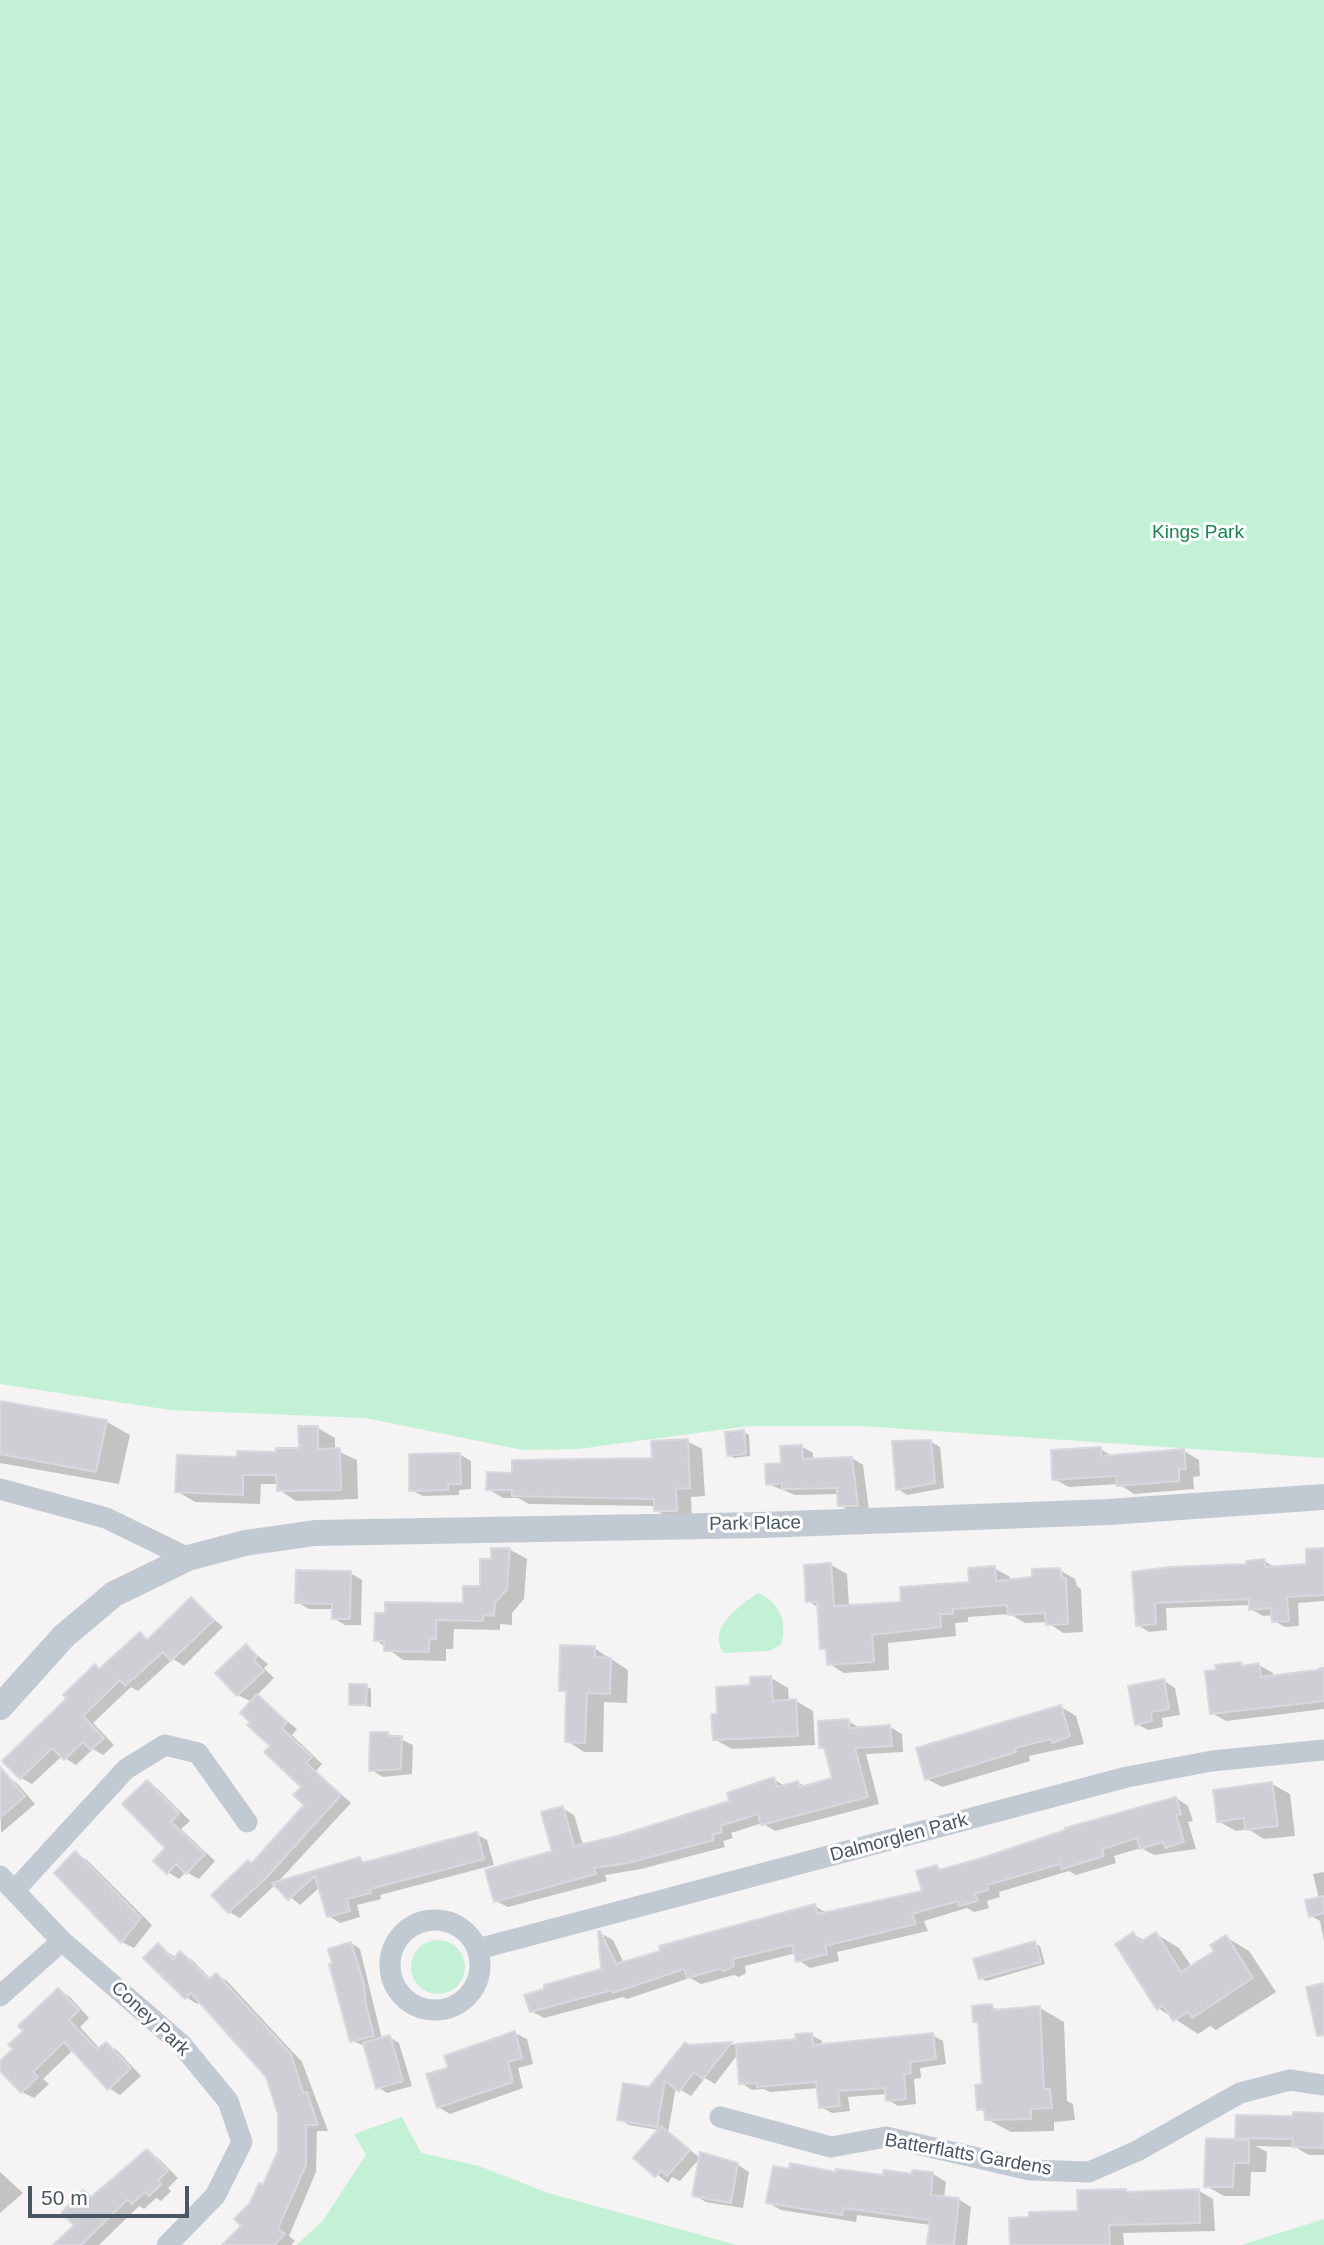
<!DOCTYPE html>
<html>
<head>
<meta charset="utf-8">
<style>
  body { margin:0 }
  #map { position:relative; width:1324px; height:2245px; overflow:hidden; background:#f5f3f3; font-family:Helvetica,sans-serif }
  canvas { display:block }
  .scale { position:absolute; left:28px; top:2186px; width:161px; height:32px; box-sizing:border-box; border:4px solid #4a5661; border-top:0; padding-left:9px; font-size:21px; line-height:24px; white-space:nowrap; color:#4a5661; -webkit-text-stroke:5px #fff; paint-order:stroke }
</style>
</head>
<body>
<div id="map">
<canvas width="1324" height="2245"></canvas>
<div class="scale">50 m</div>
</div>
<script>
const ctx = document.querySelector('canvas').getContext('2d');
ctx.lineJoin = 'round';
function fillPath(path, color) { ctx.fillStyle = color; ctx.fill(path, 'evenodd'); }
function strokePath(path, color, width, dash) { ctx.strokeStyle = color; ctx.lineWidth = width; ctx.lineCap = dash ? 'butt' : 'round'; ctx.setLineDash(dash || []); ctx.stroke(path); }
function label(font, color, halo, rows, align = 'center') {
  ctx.font = font + ' Helvetica,sans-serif'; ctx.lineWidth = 6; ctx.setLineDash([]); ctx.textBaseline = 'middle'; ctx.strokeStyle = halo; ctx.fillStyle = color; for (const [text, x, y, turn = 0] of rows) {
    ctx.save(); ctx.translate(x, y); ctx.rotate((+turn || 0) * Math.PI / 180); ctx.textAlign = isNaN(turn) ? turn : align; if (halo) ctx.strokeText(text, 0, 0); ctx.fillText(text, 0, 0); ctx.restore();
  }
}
fillPath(new Path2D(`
  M0,0H1324V1458L862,1426H749L578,1449L523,1450L365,1418L170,1410L0,1384Z
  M758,1593C780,1602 788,1623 781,1645L769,1651L724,1653C706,1629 740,1605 758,1593Z
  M411 1967a27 27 0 1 1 54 0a27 27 0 1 1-54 0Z
  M402,2117L421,2153L479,2166L548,2193L737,2245H296L322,2222L366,2155L354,2134Z
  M1324,2219V2245H1241Z`), '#c3f1d5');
fillPath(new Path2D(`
  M0,1403L107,1422L130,1435L119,1484L0,1463Z
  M318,1428L335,1438V1450L357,1460L358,1499L296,1501L279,1490L278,1484H261L260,1504L195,1502L177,1491L238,1459L301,1450Z
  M744,1432L749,1435L750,1456L734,1458L729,1455Z
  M687,1441L702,1449L705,1496L691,1497L692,1519H671L656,1510V1506L529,1504L518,1498H503L488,1489L514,1474L654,1460Z
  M931,1442L940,1447L944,1488L907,1495L898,1489Z
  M801,1446L813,1453V1460L852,1458L863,1465L869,1511L851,1512L840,1505L839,1494L795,1495L768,1484Z
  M1100,1449L1114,1457L1184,1451L1199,1460L1200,1476L1193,1477L1194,1489L1134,1494L1119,1484L1069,1487L1054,1479Z
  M459,1454L471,1461V1489L459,1490V1495L423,1496L411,1490Z
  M509,1549L527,1559L524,1599L512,1613V1625L500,1624V1630L454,1629L453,1649H446V1661L403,1660L376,1640L465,1605L482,1588L493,1560Z
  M1324,1550V1601L1298,1603L1299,1626L1285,1627L1274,1621L1273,1615L1263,1616L1251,1609V1605L1166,1608L1167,1630L1149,1632L1138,1625L1133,1574L1248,1566L1264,1561L1276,1568L1308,1566Z
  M831,1565L847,1574L849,1607L903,1604L970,1583L994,1568L1010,1577V1581L1034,1579L1059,1570L1075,1579L1077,1586L1081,1589L1083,1632L1063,1633L1047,1622L1025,1623L1010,1614L968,1617V1622L955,1623L956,1636L888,1643L889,1670L844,1673L828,1663V1651L822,1648L819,1608L808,1601Z
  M350,1573L362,1580L361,1625H345L333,1618L334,1609H309L297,1602Z
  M191,1599L223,1627L184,1666L173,1659L138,1691L131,1687L93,1723L114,1745L103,1755L93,1749L76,1765L62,1756L32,1784L21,1778L69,1698L95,1667L101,1670L140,1635L149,1640Z
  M246,1646L268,1664L264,1668L274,1678L256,1696L297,1729L292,1735L322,1764L316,1771L351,1803L277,1883L360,1859L368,1864L476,1834L487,1840L494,1865L380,1895L381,1899L357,1905L360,1917L340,1923L329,1916L320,1887L300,1905L276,1884L240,1918L229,1912L252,1865L306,1805L303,1787L253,1722L252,1702L238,1695L218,1673Z
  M594,1648L628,1670L627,1703L604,1702L603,1752H584L567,1741L568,1694L561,1690Z
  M1259,1665L1273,1673V1677L1319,1672L1318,1668L1324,1667V1709L1226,1721L1212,1713L1217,1667Z
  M771,1678L788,1688L789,1701H796L813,1711L815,1745L732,1749L714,1739L719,1715L752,1687Z
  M1164,1681L1175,1688L1180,1715L1162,1718L1163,1727L1148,1730L1137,1724Z
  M366,1686L371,1689V1707L350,1704Z
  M1061,1707L1076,1716L1084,1744L1029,1756L1030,1761L942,1787L927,1779Z
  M848,1721L860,1728L890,1727L902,1734L903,1752L866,1754L879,1804L775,1831L762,1823L731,1833L733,1838L723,1841L725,1847L641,1869L605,1875L607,1881L508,1907L496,1901L554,1852L562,1808L574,1815L583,1845L732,1802L773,1779L785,1786L797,1782L806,1787L834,1780L827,1751L821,1747Z
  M387,1733L413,1745L412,1774L383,1777L371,1770Z
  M6,1776L17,1783L35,1804L1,1833L0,1781Z
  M147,1782L158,1789L190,1821L181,1829L215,1861L199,1879L186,1872L179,1879L168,1872V1848Z
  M1272,1784L1290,1794L1295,1836L1264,1839L1248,1829L1236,1831L1218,1821Z
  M1176,1798L1188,1806L1193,1821L1188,1822L1196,1849L1154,1855L1141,1848L1114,1856L1116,1863L1076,1875L1069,1871L999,1892L1000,1897L987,1901L989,1908L974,1912L967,1908L924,1921L928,1931L837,1952L839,1961L810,1968L798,1960L796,1953L745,1966L746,1973L739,1977L734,1975L701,1984L690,1978L627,1999L623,1997L544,2018L531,2011L603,1970L600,1933L613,1940L624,1963L815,1906L828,1914L924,1892L936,1866L944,1871Z
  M76,1854L87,1860L152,1925L134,1948L122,1942L56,1873Z
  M1324,1872V1941L1320,1921L1311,1916L1319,1899L1313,1874Z
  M1133,1934L1145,1941L1156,1934L1179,1948L1192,1967L1217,1952L1226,1937L1249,1951L1276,1992L1216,2030L1210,2026L1198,2034L1158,2008Z
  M351,1943L360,1949L382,2039L389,2037L399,2043L412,2086L387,2093L378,2087L365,2046L352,2041Z
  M1034,1943L1040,1946L1045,1964L986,1981L981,1978Z
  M159,1946L176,1958L180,1953L192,1960L211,1979L216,1975L227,1981L302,2062L328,2131H317L316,2172L289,2236L295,2241L291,2245H225L244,2226L280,2151V2114L268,2076L200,2001L197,2004L186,1997Z
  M59,1990L70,1997L89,2018L80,2027L100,2049L106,2044L117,2050L141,2076L120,2095L109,2088L73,2050L43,2079L49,2084L34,2098L22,2092L0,2068V2063L15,2049Z
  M991,2006L1000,2011L1040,2008L1064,2022L1067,2101L1073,2104L1075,2120L1054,2122V2131L1011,2132L987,2119V2113L979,2109L984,2086L979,2024L975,2021Z
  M515,2033L527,2039L533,2064L518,2068L523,2088L450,2114L438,2107L450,2069Z
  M811,2035L822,2041V2046L932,2035L943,2041L946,2064L920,2068L921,2078L914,2079L916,2104L898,2106L888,2100L887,2094L848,2097L850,2111L832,2113L821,2107L819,2088L770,2092L763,2089L752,2090L741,2083L738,2054L715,2084L705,2078L691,2096L676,2087L668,2132L700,2158L680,2181L672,2177L668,2183L636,2158L659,2130L629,2125L619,2119L690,2047L797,2041Z
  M1324,2115V2155H1309L1295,2147L1256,2146L1267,2152L1266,2172H1251L1250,2196H1224L1206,2186L1245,2141L1237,2137L1294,2118Z
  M147,2152L158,2158L178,2178L168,2188L171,2191L161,2201L156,2198L144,2209L139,2206L99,2245H56L76,2225L84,2192L93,2198Z
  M738,2165L749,2172L743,2208L706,2202L694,2195Z
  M0,2172L23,2193L0,2213Z
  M914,2172L933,2174L946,2182L944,2198L958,2199L971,2207L967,2245H933L929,2243L931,2225L857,2215L856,2222L781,2210L767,2202L836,2174L913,2176Z
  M1199,2191L1213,2199L1215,2231L1123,2233L1124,2245H1012L1079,2212V2192Z`), '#0003');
const building = new Path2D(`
  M0,1401L107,1420L96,1472L0,1454Z
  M298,1426H318V1449L340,1448L341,1490L277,1491L276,1475H243V1495L175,1492L177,1455L237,1457V1451L276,1452V1448H299Z
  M744,1430L746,1454L727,1456L725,1432Z
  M688,1439L690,1488L676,1489L677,1511H654V1499L512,1496V1490H486L487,1472L512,1473V1460L652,1458L651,1441Z
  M931,1440L935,1483L896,1490L892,1441Z
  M802,1445L803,1459L852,1457L858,1506H838L837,1488L782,1489V1483L766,1485L765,1464L781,1463L780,1446Z
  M1101,1447V1456L1184,1449L1186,1469H1179V1481L1117,1486L1116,1476L1052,1480L1051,1450Z
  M460,1453L461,1484H448V1490L409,1491V1454Z
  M491,1548H510L507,1589L495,1603L494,1616L483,1615V1621L436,1620V1639L429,1640V1652L384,1651V1641H374L375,1613H385V1602L463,1603V1586H480V1559H491Z
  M1324,1548V1595L1287,1597L1289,1621L1272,1622L1271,1608L1249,1610V1599L1155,1603L1156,1624L1136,1626L1132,1572L1169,1567L1246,1564V1561L1265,1559V1567L1306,1564V1549Z
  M831,1563L834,1606L901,1602L900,1587L969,1582L968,1568L995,1566L996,1581L1032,1577V1569L1060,1568L1062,1578H1066L1068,1624L1046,1625L1045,1613L1008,1615L1007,1605L953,1609V1614H940L941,1627L872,1635L874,1662L827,1665L826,1649H820L817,1602H806L804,1565Z
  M296,1570L351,1571L350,1619H332V1604L295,1603Z
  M191,1597L214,1620L171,1661L163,1652L125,1686L120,1680L83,1716L104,1738L91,1750L83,1742L64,1760L52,1748L20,1779L2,1761L67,1698L63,1695L95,1664L99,1669L140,1632L147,1640Z
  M246,1644L257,1656L254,1661L264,1671L237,1696L215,1673Z
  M560,1645L595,1646V1657L611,1658L610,1694L587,1693L585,1743L565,1742L566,1691H559Z
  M1241,1662L1242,1666L1259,1663L1261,1677L1324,1669V1701L1210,1714L1205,1671L1216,1670L1215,1665Z
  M771,1676L773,1701L796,1699L798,1736L713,1740L711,1714H717L716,1687L750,1685V1677Z
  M1164,1679L1169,1709L1151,1712L1152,1721L1135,1725L1128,1686Z
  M349,1684H367L366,1705H349Z
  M257,1694L287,1722L282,1728L312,1757L306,1763L341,1795L267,1877L228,1913L211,1895L248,1860L251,1864L304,1805L293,1795L301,1787L264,1752L270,1746L247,1725L250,1722L240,1713Z
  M1061,1705L1070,1736L1052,1743L1051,1739L1015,1748L1016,1752L925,1780L916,1748Z
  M849,1719V1728L890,1725L892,1746L855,1748L868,1797L761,1825L758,1814L720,1826L722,1832L712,1835L714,1840L628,1863L594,1868L596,1874L494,1902L485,1870L552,1851L541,1812L563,1806L574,1846L618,1836L729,1801L727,1793L774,1777L777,1787L798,1781L800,1787L832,1778L824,1748H819L818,1721Z
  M370,1732H388V1736H402L401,1769L369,1771Z
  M0,1767L25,1796L0,1818Z
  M147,1780L179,1813L171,1822L205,1854L186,1874L176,1864L167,1874L153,1861L165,1848L122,1804Z
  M1272,1782L1278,1826L1245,1830L1244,1818L1217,1822L1213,1790Z
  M1176,1797L1181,1814L1176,1815L1184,1842L1165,1848L1163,1842L1140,1849L1137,1838L1102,1849L1104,1856L1062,1869L1060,1864L987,1885L988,1890L975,1894L978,1901L959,1906L958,1901L912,1914L916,1924L825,1946L827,1954L796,1962L792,1945L733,1959L734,1966L725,1971L720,1969L687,1978L684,1969L613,1993L612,1990L530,2012L524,1995L544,1989V1985L601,1969L598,1931H600L616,1964L660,1951L659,1946L815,1904L817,1914L922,1891L916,1871L937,1865L939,1870L979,1859L1065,1830V1828Z
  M477,1832L484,1859L370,1889L371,1893L347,1899L350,1911L327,1917L315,1876L288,1900L272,1883L360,1857L362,1863Z
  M75,1851L141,1918L121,1943L54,1873Z
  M1324,1896V1913L1309,1917L1305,1900Z
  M1133,1932L1140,1942L1156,1932L1181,1972L1214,1951L1210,1945L1226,1935L1253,1978L1192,2018L1188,2012L1173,2021L1163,2005L1157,2010L1115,1944Z
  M1035,1941L1041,1962L979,1979L973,1959Z
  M351,1942L364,1984L366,2005L374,2036L350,2042L329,1964L332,1963L328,1949Z
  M158,1943L173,1959L180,1951L209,1979L216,1973L291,2054L303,2093L307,2092L318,2125H306V2165L278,2228L285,2234L274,2245H222L241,2226L234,2219L250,2203L259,2183L263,2185L278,2151V2114L266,2077L191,1993L185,1999L143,1958Z
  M1324,1983V2035L1317,2036L1306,1987Z
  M58,1988L79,2010L69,2020L97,2049L106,2042L131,2068L108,2090L64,2042L33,2072L38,2077L21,2093L0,2071V2061L13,2049L8,2045L23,2031L18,2026Z
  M992,2004V2010L1040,2006L1044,2089H1050L1052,2108L1031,2109V2119L985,2120L984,2109L977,2110L975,2085L982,2084L978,2022H973L972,2006Z
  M515,2031L522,2058L508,2062L513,2082L437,2108L426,2074L448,2068L444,2056Z
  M812,2033L813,2045L933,2033L936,2059L910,2062L911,2073L904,2074L906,2099L886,2101L885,2088L838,2091L840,2106L819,2108L816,2082L757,2087V2083L739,2084L736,2044L796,2039L795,2034Z
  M390,2035L403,2081L376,2089L363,2043Z
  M685,2042L689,2045L732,2042L703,2079L694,2072L679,2092L665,2081L657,2127L617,2120L623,2083L649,2087Z
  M1293,2112L1324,2113V2148L1292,2147L1293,2139L1235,2138L1236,2115L1293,2116Z
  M661,2126L690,2150L667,2176L661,2171L655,2177L633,2158Z
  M1206,2138L1249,2140V2163H1234L1233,2187H1204Z
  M147,2149L168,2171L158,2180L161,2184L149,2196L145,2192L132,2204L128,2199L81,2245H53L74,2225L61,2213L83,2190L91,2197Z
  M700,2152L738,2163L731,2203L692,2196Z
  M790,2163L835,2172L836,2169L883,2175L884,2170L912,2174V2170L933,2172L931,2195L959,2198L954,2245L927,2244L930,2220L844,2208L842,2215L766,2203L773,2166L789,2169Z
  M1126,2189V2192L1199,2189L1200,2223L1109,2225L1110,2245H1010L1009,2218L1029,2217V2212L1078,2211L1077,2190Z`);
fillPath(building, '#cdcfd5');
strokePath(building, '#d7d9de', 2);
strokePath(new Path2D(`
  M0,1489L106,1518L188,1558
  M0,1876L62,1941L181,2044L228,2101L242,2142L215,2196L167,2245
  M14,1891L126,1769L165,1745L198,1753L247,1822
  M390 1965a45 45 0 1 1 90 0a45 45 0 1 1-90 0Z
  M478,1949L1127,1777L1212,1761L1324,1750
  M0,1996L62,1941
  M720,2117L831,2147L886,2137L1030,2170L1089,2172L1137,2151L1240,2093L1290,2080L1324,2085`), '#c1cad2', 21);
strokePath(new Path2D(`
  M0,1707L64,1636L114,1594L188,1558L245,1543L315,1533L762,1525L1108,1512L1324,1497`), '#c1cad2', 26);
label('19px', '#17864f', '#fff', [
  ["Kings Park",1198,533]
]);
label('19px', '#4a5661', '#fff', [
  ["Park Place",755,1524,-1],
  ["Dalmorglen Park",899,1838,-15],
  ["Coney Park",150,2019,43],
  ["Batterflatts Gardens",968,2155,10]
]);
</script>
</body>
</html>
